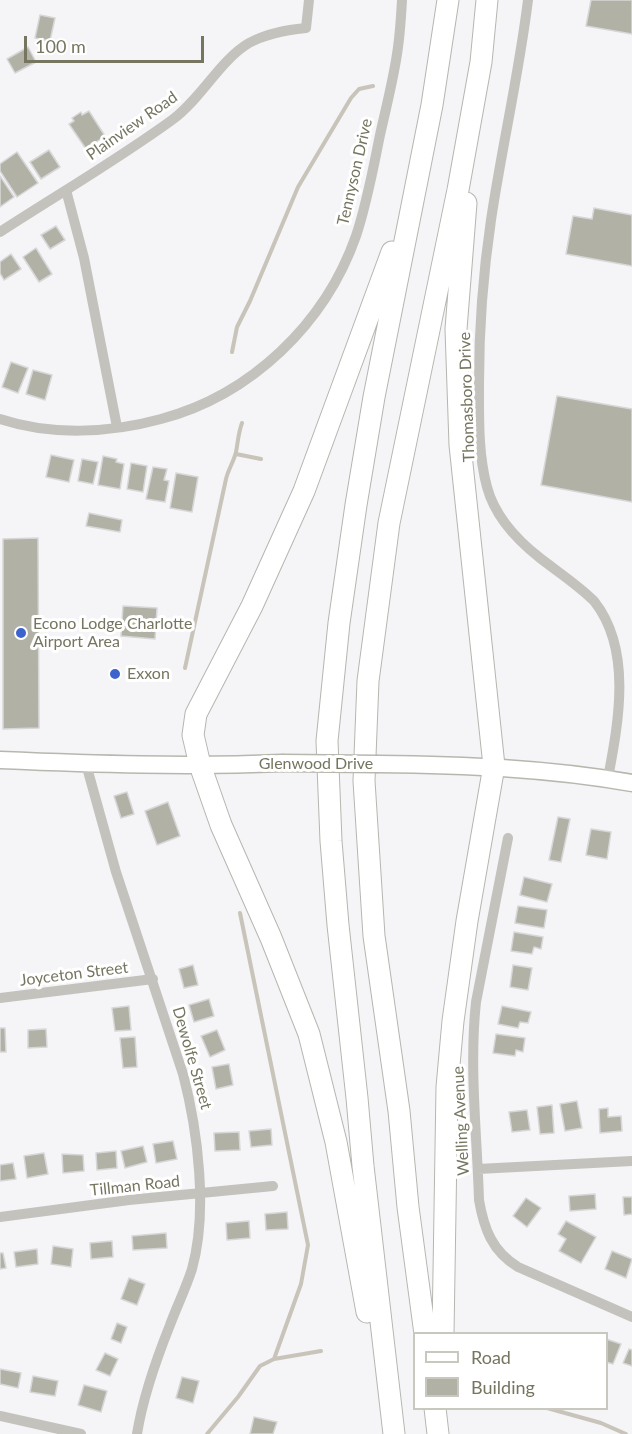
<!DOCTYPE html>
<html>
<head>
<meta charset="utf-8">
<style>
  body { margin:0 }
  #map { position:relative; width:632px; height:1434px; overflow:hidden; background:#f5f4f7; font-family:Lato,sans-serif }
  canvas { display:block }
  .legend { position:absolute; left:413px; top:1332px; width:195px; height:78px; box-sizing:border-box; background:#fff; border:2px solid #c8c8bf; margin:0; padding:8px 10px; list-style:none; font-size:18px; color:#767560 }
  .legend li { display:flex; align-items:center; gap:12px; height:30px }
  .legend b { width:30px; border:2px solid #c8c8bf }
  .scale { position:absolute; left:24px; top:36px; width:180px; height:27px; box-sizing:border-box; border:3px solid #767560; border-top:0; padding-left:8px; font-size:18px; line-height:21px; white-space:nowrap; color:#767560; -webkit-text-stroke:4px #fff; paint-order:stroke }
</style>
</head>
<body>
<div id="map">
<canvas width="632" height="1434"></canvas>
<ul class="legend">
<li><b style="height:8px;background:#fff"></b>Road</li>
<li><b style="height:16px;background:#b2b1a6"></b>Building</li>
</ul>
<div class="scale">100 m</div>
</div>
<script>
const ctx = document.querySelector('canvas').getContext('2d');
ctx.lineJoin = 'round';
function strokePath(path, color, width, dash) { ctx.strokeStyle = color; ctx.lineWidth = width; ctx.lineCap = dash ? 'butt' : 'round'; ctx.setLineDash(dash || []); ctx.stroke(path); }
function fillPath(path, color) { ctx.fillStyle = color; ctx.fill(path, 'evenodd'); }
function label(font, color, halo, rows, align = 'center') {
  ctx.font = font + ' Lato,sans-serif'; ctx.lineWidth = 6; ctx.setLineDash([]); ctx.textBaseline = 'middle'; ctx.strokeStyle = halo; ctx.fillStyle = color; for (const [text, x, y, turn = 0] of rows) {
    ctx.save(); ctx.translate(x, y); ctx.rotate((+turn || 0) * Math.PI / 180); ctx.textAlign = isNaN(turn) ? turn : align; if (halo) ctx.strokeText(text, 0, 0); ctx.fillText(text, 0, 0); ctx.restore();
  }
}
strokePath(new Path2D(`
  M232,352L237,327L250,301L298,187L351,98L359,89L373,86
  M236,454L261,459
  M185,668L226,479C228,470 234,461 236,452C238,442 238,434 242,423
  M240,913L308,1245L301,1284L274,1359
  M547,1408L601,1423L626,1434
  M207,1434L238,1397L260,1366L274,1359L321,1351`), '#c8c4ba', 4);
const building = new Path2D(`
  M591,0H632V34L586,26Z
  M40,15L55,18L50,41L35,38Z
  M28,47L36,62L15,73L7,59Z
  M89,111L105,136L86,149L69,124L74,121L72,118L81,112L82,115Z
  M49,150L60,167L41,179L30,162Z
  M17,152L38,183L17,197L0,171V164Z
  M0,176L14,197L0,207Z
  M594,208L632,215V266L566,254L573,216L592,219Z
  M56,226L65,240L50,249L41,235Z
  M36,248L52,274L39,282L23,257Z
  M11,254L21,269L4,280L0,273V262Z
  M11,362L28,368L18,393L2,387Z
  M33,370L52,375L45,400L26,394Z
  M557,396L632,409V502L541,485Z
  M51,455L74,460L69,482L46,477Z
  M103,456L117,459L116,462L124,464L120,489L98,485Z
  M82,459L98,462L93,484L78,481Z
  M131,463L147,466L143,492L127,489Z
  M153,467L167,469L164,480L169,481L165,502L146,499Z
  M176,473L198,477L192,512L170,508Z
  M89,513L122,520L120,532L86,526Z
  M38,538L39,728L3,729V539Z
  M123,606L157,608L155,639L121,636Z
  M127,792L134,814L121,818L114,796Z
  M168,802L180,836L157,845L145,811Z
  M558,817L570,819L561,862L549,860Z
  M591,829L611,832L607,859L586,855Z
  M524,877L552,884L547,902L520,895Z
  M518,906L547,910L544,928L515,923Z
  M514,932L543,937L541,949L534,947L532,954L511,951Z
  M193,965L198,985L184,988L179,969Z
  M513,965L532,968L528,990L510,987Z
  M209,999L214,1016L194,1022L189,1005Z
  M129,1006L131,1030L115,1031L112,1008Z
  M502,1006L531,1012L528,1023L520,1022L518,1028L498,1024Z
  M0,1028H5L6,1052H0Z
  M46,1029L47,1047L28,1048V1030Z
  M217,1030L225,1050L210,1057L201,1036Z
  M496,1034L525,1038L523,1052L516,1050L515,1056L493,1053Z
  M135,1037L137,1067L123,1068L120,1038Z
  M229,1064L233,1085L216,1089L212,1067Z
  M577,1101L582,1128L565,1131L560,1104Z
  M552,1105L554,1133L540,1134L537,1107Z
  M608,1108V1117L621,1116L622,1131L600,1133L599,1109Z
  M527,1110L530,1130L512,1132L509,1112Z
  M271,1129L272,1145L251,1147L249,1131Z
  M239,1132L240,1150L215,1151L214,1133Z
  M173,1141L177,1159L156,1163L153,1144Z
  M143,1146L147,1162L125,1168L121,1151Z
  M116,1151L117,1168L97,1170L96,1153Z
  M44,1153L48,1174L27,1178L24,1156Z
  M62,1154L83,1155L84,1171L63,1173Z
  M13,1163L16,1179L0,1181V1165Z
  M595,1194L596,1209L570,1211L569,1196Z
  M623,1197H632V1214L624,1215Z
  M526,1198L541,1208L527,1227L513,1216Z
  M287,1212L288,1229L266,1230L265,1214Z
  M249,1221L250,1238L227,1240L226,1223Z
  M566,1221L596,1237L581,1263L559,1251L566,1239L558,1234Z
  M166,1233L167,1248L133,1250L132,1236Z
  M112,1241L113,1257L91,1259L90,1243Z
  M53,1246L73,1249L71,1267L51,1264Z
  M37,1249L38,1264L16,1267L14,1252Z
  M612,1251L632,1259L626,1278L605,1269Z
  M0,1253H3L6,1268L0,1269Z
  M129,1278L145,1284L137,1305L121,1299Z
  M117,1323L127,1327L121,1343L111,1339Z
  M606,1339L621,1344L613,1364L606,1362Z
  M629,1349L632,1350V1366L623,1363Z
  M105,1353L118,1359L110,1376L96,1370Z
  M0,1369L21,1373L18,1388L0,1384Z
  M33,1376L58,1381L55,1396L30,1392Z
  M182,1377L199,1381L193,1403L176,1398Z
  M84,1385L107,1391L101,1412L78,1405Z
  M254,1417L277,1422L273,1434H250Z`);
fillPath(building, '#b2b1a6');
strokePath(building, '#d7d7d8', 1.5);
const secondary = new Path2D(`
  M0,760C94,764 188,767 282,763
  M378,764C463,765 547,768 632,783`);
const highway = new Path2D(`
  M367,1312L336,1142L309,1034L271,938L221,825L200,765L193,735L196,714L252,606L304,491L392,252
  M425,1334L408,1207L399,1111L374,936L364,781L368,681L389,523L458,190L481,62L487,0
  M443,1334L447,1087L453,1021L467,921L494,766L460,445L456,329L466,203
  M435,1408L438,1434
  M394,1434L363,1166L357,1098L338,925L331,841L327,741L339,623L356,505L374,397L432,105L448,0`);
strokePath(secondary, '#b8b7ae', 19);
strokePath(highway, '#b6b6b0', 23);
strokePath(new Path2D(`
  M528,0C519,74 502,146 491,220C483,274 479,328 479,383C479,417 478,454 487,487C495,517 517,540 540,558C558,572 578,585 594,601C632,649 619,720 608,778
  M66,190L84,258L117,427
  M0,232C57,195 117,160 172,120C201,99 220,60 249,43C267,33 287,30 306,28L309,0
  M0,419C51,436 110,433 161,419C251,395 325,324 356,236C367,203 373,169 380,135C386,108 393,81 397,54C400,36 401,18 402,0
  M86,764L116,872L183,1074C198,1131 208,1212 192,1269C186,1288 177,1306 170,1325C156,1360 143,1396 137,1434
  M508,838L476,1002C469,1067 477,1134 479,1200C484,1229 492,1251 518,1267L632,1317
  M0,998L153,979
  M478,1169L632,1161
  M0,1217L129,1200L273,1186
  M0,1416L81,1434`), '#c3c2bc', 10);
strokePath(secondary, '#fff', 16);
strokePath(highway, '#fff', 21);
const secondaryBridge = new Path2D(`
  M282,763L378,764`);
strokePath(secondaryBridge, '#b8b7ae', 19, []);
strokePath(secondaryBridge, '#fff', 16);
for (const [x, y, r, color] of [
  [21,633,6,"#3d64cd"],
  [115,674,6,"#3d64cd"]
]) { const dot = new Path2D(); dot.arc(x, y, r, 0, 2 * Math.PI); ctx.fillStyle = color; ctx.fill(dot); strokePath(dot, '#fff', 2); }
label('16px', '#767560', '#fff', [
  ["Plainview Road",132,126,-35],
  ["Tennyson Drive",355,172,-77],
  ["Thomasboro Drive",467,397,-92],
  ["Glenwood Drive",316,764],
  ["Joyceton Street",74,974,-7],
  ["Dewolfe Street",192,1058,74],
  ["Welling Avenue",461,1121,-93],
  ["Tillman Road",135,1186,-6]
]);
label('16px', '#767560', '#fff', [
  ["Econo Lodge Charlotte",33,624],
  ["Airport Area",33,642],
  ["Exxon",127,674]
], 'left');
</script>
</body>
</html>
